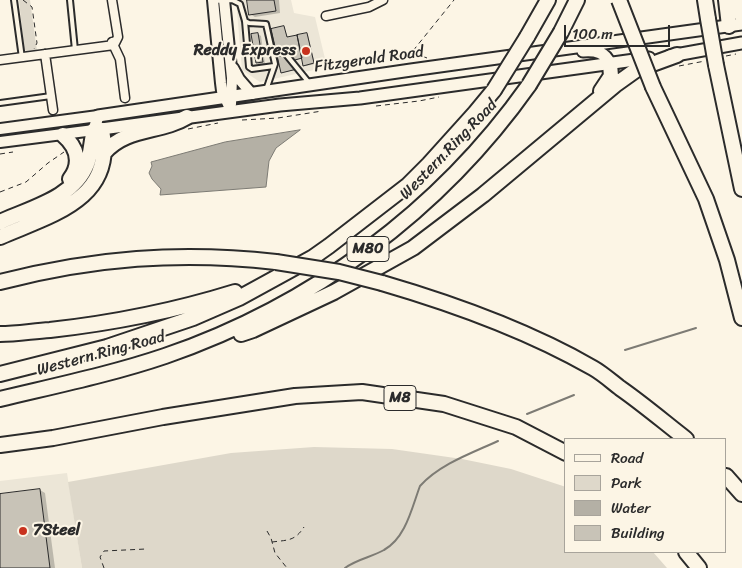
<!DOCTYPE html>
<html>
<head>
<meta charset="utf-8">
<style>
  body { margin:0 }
  #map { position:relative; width:742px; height:568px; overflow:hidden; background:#fcf5e5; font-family:Sriracha,sans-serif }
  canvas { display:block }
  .legend { position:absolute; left:564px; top:438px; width:162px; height:115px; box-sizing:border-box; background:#fcf5e5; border:1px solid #a8a49b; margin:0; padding:6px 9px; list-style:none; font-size:15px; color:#2b2b2b }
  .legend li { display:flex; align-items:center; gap:10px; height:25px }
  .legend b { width:25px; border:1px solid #a8a49b }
  .scale { position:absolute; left:564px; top:25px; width:106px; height:22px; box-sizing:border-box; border:2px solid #2b2b2b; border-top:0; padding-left:6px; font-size:15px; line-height:18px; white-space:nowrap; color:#2b2b2b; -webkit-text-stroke:4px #fcf5e5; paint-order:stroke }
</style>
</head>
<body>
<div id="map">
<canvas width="742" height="568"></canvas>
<ul class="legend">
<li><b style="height:6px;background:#fcf5e5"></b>Road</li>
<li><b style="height:14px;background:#ded8ca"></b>Park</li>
<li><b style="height:14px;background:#b4b0a5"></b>Water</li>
<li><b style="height:14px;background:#c8c3b7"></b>Building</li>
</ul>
<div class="scale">100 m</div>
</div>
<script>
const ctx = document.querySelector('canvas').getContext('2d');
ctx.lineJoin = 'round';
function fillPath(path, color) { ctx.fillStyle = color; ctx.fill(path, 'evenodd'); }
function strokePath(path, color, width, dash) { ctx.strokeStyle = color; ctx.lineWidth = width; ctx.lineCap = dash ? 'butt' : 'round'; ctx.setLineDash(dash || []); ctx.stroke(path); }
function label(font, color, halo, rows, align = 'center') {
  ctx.font = font + ' Sriracha,sans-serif'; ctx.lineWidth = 4; ctx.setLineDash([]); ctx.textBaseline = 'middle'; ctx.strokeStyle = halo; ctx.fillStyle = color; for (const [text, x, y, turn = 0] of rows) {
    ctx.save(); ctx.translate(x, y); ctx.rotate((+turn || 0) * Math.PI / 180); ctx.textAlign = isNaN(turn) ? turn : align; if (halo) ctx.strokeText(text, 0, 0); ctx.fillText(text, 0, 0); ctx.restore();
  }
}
fillPath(new Path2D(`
  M236,0H291L294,13L315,17L327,67L260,82L242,70Z
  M67,473L82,568H0V481Z`), '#ece6d7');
fillPath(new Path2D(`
  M19,0H30L37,51L27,52L24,49Z
  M314,447L392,449L462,459L511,469L566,487V552H653L667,568H82L68,482L231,453Z`), '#ded8ca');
const water = new Path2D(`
  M300,130L276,148L269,161L266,187L160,195L161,189L152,179L149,173L152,166L151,162L225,142Z`);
fillPath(water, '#b4b0a5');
strokePath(water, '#7d7b74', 1);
fillPath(new Path2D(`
  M248,0H279L280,13L255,17L250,14Z
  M284,27L288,38L308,35L315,64L306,66L303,58L295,60L297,70L283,72Z
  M258,34L261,36L265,64L260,65L257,63Z
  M40,490L45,493L55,568H0V495Z`), '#0003');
strokePath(new Path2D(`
  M625,350L696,328
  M527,414L574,395
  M345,568C357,559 372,557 384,550C406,538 412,507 420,486C440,464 472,453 498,441`), '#7d7b74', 2);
const building = new Path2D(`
  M247,0H274L276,11L249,15Z
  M284,26L287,37L297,35L302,58L295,60L297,69L281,73L271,29Z
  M258,33L263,62L256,63L251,34Z
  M307,33L314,63L303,66L297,35Z
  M40,489L50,568H0V494Z`);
fillPath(building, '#c8c3b7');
strokePath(building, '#2b2b2b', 1);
const service = new Path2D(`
  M14,0L22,58
  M70,0L75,50
  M213,1L232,0L240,4L245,21L249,67L252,69L274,66
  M245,21L249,23L266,24L275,64L266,90
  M272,54L284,52L310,84
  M0,103L51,96`);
const minor = new Path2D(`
  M326,16L369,7L383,0
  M112,42L120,59L125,98
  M45,54L53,110
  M0,60L114,45L118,37L112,0`);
const tertiary = new Path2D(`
  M213,0L221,83L222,91L231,111
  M224,0L232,78L231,104
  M233,68L239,79L252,94
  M0,129L98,116
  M0,142L94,130`);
const secondary = new Path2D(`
  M583,51C596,50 605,52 610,64
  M670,56L742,43
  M98,116L94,130L280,105L360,98L649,58
  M98,116L411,70L742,24`);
const motorway = new Path2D(`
  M705,0L708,19
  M726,0L729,26
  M734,0L742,16
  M561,32L577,0
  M527,37L548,0
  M716,65L742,189
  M653,87L706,199L727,260L742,318
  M601,91L611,76L610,64
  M63,135C77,147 82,163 70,179
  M104,153C126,127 161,133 187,117
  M0,222C30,208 74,198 87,164C91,154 91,141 94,130
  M0,237C50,215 116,200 102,130
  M0,282C93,258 180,251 276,262
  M382,283C454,304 527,330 593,368C602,373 611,381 620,388C643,404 664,422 686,439
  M0,334C17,334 33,331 50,330C113,323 174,311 235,292
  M241,334L253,330L334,292L413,248L483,195L615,85L636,70L677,55
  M0,374L107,347L193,318L239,298L312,258L329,246L408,185L429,164L475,113L494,90
  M0,399C54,386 112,374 165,356C311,306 440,211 529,85
  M0,445L53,438L163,417L295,396L362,392L444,404L516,427L566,453
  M726,476L742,494
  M686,552L699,568`);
strokePath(service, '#2b2b2b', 8);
strokePath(minor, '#2b2b2b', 11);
strokePath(tertiary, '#2b2b2b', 14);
strokePath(secondary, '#2b2b2b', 15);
strokePath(motorway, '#2b2b2b', 18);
strokePath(new Path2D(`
  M23,0L32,7L37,43L34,49
  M726,56L736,54
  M427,58L412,52L454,0
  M679,66L705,61
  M376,106L419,101L439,97
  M242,120L278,118L322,111
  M188,129L218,123
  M0,154L13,152
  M0,192L26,182L48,163L64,152
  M267,531L271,538L275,553L287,568
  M272,542C288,540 295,541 304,527
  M104,568L100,557L104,551L146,549`), '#2b2b2b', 1, [5, 4]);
strokePath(service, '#fcf5e5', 4);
strokePath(minor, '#fcf5e5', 8);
strokePath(tertiary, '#fcf5e5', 10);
strokePath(secondary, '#fcf5e5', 11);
strokePath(motorway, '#fcf5e5', 14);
const motorwayBridge = new Path2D(`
  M619,0L653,87
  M708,19L716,65
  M529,85L561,32
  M494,90L527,37
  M276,262L339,272L382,283`);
strokePath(motorwayBridge, '#2b2b2b', 18, []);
strokePath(motorwayBridge, '#fcf5e5', 14);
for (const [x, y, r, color] of [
  [306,51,5,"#c8321e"],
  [23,531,5,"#c8321e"]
]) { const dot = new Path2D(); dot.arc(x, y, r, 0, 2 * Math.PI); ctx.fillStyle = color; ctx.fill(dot); strokePath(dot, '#fcf5e5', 2); }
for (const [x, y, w] of [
  [368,249,42],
  [400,398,32]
]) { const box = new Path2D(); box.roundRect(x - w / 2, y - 12.5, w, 25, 4); ctx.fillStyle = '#fcf5e5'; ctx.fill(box); strokePath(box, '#2b2b2b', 1); }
label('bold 15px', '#2b2b2b', null, [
  ["M80",368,249],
  ["M8",400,398]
]);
label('bold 16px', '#2b2b2b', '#fcf5e5', [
  ["Reddy Express",296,51],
  ["7Steel",33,531,"left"]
], 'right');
label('16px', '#2b2b2b', '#fcf5e5', [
  ["Fitzgerald Road",369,60,-8],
  ["Western Ring Road",449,150,-46],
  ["Western Ring Road",101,354,-15]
]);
</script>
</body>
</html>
